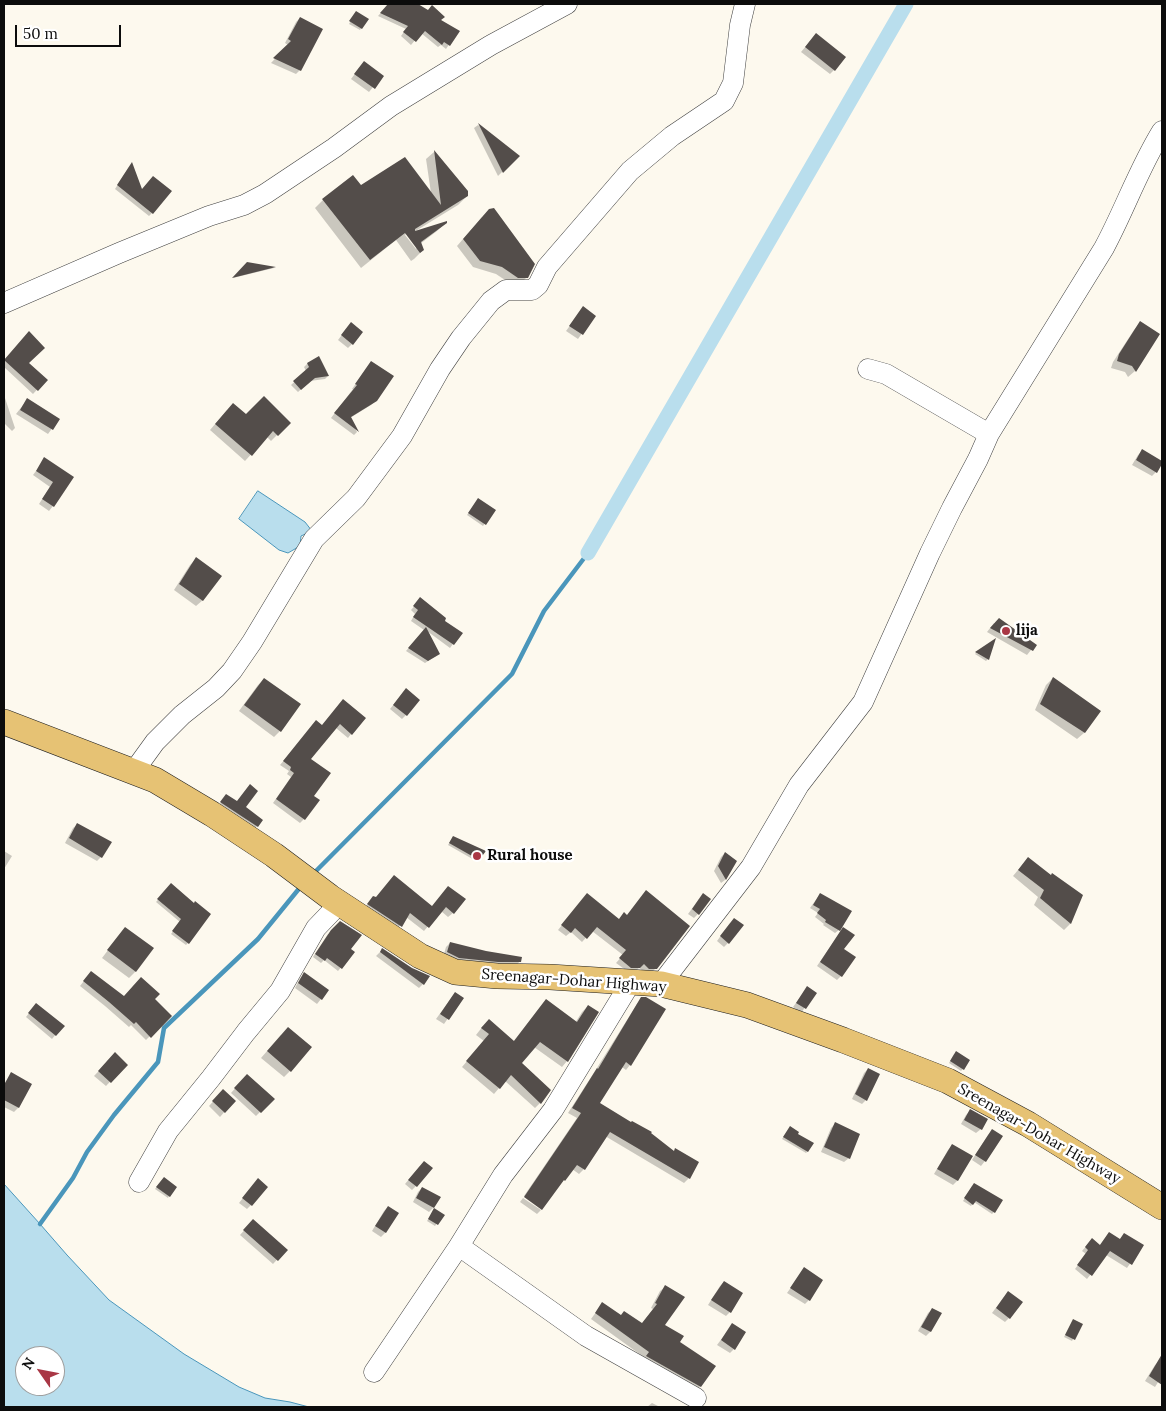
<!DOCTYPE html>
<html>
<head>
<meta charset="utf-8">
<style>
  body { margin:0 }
  #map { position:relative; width:1166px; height:1411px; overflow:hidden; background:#fdf9ee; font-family:Lora,serif }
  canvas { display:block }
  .frame { position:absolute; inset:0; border:5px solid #0c0c0c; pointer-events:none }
  .north { position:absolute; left:15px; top:1346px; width:50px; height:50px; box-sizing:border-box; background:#fff; border:1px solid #9e9e9e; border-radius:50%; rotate:303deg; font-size:14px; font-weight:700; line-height:20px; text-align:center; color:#0c0c0c }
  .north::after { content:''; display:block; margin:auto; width:18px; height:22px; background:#a93745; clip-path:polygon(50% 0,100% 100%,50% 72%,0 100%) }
  .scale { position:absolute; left:15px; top:25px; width:106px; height:22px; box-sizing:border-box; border:2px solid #0c0c0c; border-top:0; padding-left:6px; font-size:15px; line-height:18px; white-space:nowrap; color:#0c0c0c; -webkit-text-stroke:4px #fff; paint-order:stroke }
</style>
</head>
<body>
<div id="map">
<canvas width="1166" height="1411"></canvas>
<div class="frame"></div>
<div class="north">N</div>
<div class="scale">50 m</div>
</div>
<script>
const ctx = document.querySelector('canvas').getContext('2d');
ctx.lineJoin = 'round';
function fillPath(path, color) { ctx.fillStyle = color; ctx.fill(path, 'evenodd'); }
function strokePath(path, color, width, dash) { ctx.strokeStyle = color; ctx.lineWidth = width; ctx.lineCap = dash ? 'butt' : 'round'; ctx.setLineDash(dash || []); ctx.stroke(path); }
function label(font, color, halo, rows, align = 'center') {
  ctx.font = font + ' Lora,serif'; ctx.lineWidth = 5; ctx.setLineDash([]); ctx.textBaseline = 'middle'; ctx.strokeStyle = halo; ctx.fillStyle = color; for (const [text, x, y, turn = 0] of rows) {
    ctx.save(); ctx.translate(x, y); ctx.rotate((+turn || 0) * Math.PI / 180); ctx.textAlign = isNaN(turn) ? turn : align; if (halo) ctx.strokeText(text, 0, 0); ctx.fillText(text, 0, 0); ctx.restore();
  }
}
const water = new Path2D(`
  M258,491L305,522L312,531L301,536L300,546L288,553L279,550L239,519Z
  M4,1184L40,1224L67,1255L109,1300L184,1354L239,1387L265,1398L290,1402L309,1407H4ZM25,1356H55V1386H25Z`);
fillPath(water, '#b9deed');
strokePath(water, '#4a96bb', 1);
fillPath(new Path2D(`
  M386,4H416L458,31L446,49L441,45L438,47L421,33L411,45L401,36L406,29L378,16L387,6Z
  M355,14L367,19L360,30L349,24Z
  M300,18V70L296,74L271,63L288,45L285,43L296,22Z
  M812,39L834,70L830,74L801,52Z
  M360,67L382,76L369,92L351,79Z
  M478,125L518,156L498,176L474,128Z
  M434,152L467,196L458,205L414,232L445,223L437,231L420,244L423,250L414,259L411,261L396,240L361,268L315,208L323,200L361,186L431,193L426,159ZM407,233L417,247L416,249L405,235Z
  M129,167L152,213L149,216L115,189Z
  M482,217L527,277L520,284H511L496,274L473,267L457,246Z
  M247,264L274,268L233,278Z
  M583,308L594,316L578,339L566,331Z
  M1140,323L1158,334L1135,371L1128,377L1125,372L1111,368L1113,362L1134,330Z
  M347,328L352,344L348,348L338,340Z
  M29,333L28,363L46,380L33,394L4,367V360Z
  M319,358L328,376L325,379L310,381L298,392L291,385L306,371L304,367L307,364Z
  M371,362L376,400L371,405L350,418L357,432L354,435L331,418L353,389H352Z
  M4,395L15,428L12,431L4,423Z
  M27,400L59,419L48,434L16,414Z
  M227,410L246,416L289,423L271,441L267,437L245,461L210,430Z
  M1142,451L1156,472L1152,476L1132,465L1138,455Z
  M45,459L72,477L53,506L49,511L39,504L50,487L33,475Z
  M477,501L495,510L483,526L467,515Z
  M196,559L203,600L196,606L174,590L190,565Z
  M418,602L461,633L450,648L427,631L436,656L425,663L406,651L424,630L411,621L415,614L411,610Z
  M994,623L1035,645L1027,655L987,632Z
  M976,653L988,659L986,661L975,654Z
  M1053,678L1099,711L1084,733L1077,739L1035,710L1046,685Z
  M264,679L280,731L274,737L239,711L258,685Z
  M402,694L406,715L402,719L390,709Z
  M340,705L351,734L348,738L336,728L309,759L313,796L304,819L300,823L273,803L291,777L287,774L289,771L280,765L313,726H322Z
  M224,798L257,826L255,829L219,805Z
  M78,824L101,857L97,861L65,843L73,828Z
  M453,837L484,852L476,861L448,845Z
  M4,851L12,856L4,869Z
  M725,853L736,861L725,880L721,883L714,871L721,857Z
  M1028,858L1051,876L1082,895L1070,924L1064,930L1034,905L1038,897L1013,876Z
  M171,885L188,943L186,945L171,934L180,922L156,902Z
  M448,887L453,913L448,917L441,911L424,931L406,917L396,931L364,909L373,897L431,908Z
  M820,894L839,930L835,933L823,925L824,924L815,917L818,913L810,908Z
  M583,899L618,920L627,916L656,968L651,973L645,972L639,968L635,972L627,971L616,963L623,955L592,931L582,942L571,932L566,936L558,930Z
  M699,899L698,914L694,918L688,914Z
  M730,923L728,943L724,947L717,941Z
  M125,928L152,949L135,972L129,978L102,958Z
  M843,928L841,976L837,980L817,966Z
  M328,934L354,952L338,971L324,960L321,963L313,957Z
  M450,943L520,961L516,966L454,962L443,957L446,947Z
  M382,950L423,984L419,988L376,956Z
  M305,974L321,999L317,1004L295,988L300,978Z
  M87,977L123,997L153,999L170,1016L146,1040L131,1025L129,1027L105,1006L80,986Z
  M807,988L815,993L801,1013L793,1007Z
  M455,993L462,998L444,1024L436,1019Z
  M642,998L630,1065L626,1070L622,1067L598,1104L689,1178L684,1183L605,1136L584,1169L579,1174L572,1169L542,1208L524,1196L577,1118L568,1113L595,1071L637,1004Z
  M541,1006L575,1023L582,1012L588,1006L567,1061L562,1067L534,1047L521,1063L540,1103L535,1108L505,1081L494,1094L462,1067L484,1041L476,1035L483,1026L513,1042Z
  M33,1008L63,1026L52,1039L26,1017Z
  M281,1035L290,1071L284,1077L261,1058Z
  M115,1054L126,1065L106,1086L94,1076Z
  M954,1054L963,1069L961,1071L949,1063Z
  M868,1069L866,1100L862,1104L852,1099L864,1073Z
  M11,1074L30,1084L18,1108L14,1112L4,1107V1084Z
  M247,1075L273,1099L256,1116L231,1093Z
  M219,1095L234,1101L220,1117L209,1106Z
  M970,1111L981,1129L976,1133L961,1124L966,1115Z
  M835,1124L849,1158L844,1162L821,1152L831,1128Z
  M789,1129L796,1134L807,1152L806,1153L782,1139Z
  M992,1131L985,1161L981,1166L972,1160L988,1135Z
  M952,1146L971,1156L957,1181L953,1185L934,1174L948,1150Z
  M420,1166L416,1186L412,1190L405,1184Z
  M162,1180L169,1196L168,1198L155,1189Z
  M254,1184L251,1205L247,1209L239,1203Z
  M972,1186L994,1212L992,1214L974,1202L971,1206L963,1201Z
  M422,1188L433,1208L429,1212L413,1202L418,1192Z
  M523,1198L541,1210L537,1214L520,1202Z
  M388,1207L397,1213L385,1233L381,1237L372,1231L384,1211Z
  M434,1210L443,1215L435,1226L427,1221Z
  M249,1225L286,1250L273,1264L240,1235Z
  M1109,1233L1119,1240L1124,1234L1142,1246L1127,1268L1106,1255L1087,1279L1075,1269L1086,1254L1082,1251L1088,1244L1099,1246Z
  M804,1269L809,1300L805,1304L787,1293Z
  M724,1282L742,1294L730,1312L726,1316L708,1305L720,1286Z
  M665,1287L663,1325L679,1342L700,1387L695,1392L642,1361L645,1358L591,1319L602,1304L621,1316L642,1324L653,1309L651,1308L660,1291Z
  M1004,1297L1009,1318L1005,1322L992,1313Z
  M933,1309L940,1314L930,1332L926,1336L918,1331L928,1313Z
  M1072,1322L1081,1325L1072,1341L1064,1337Z
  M732,1325L734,1349L730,1353L717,1345Z
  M1159,1361L1162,1363V1376L1155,1387L1145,1381L1155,1365Z
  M652,1403L660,1407H647Z`), '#0003');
strokePath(new Path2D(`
  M313,874L512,674L544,611L588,553
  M40,1224L73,1178L87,1152L114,1115L158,1062L164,1028L258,939L302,885`), '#4a96bb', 4.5);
strokePath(new Path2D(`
  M588,553L906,4`), '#b9deed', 15);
fillPath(new Path2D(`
  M388,4H418L428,10L432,5L445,17L441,20L460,31L450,46L444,42L442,45L425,31L416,42L403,32L408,26L380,13Z
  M356,11L369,19L362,29L349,21Z
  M300,17L323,29L301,71L273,58L291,41L288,39Z
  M816,33L846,57L835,71L805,47Z
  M364,61L384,76L375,89L354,74Z
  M478,123L520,156L503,173Z
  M434,150L468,191V196L415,229V231L447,221V223L421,242L424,250L420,253L405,233L370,260L322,199L353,175L361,185L405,157L441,205Z
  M132,162L142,189L153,176L172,191L153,214L117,185Z
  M494,208L535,264L528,278H518L502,267L480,261L463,239L489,209Z
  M247,262L276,267L232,278Z
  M583,306L596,316L583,335L569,326Z
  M1140,321L1160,334L1136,372L1132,366L1117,361L1119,354Z
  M351,322L363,332L353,345L341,335Z
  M29,331L45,348L29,363L48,380L38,391L4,360Z
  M319,356L329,376L315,378L301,390L293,381L309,367L307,363Z
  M371,361L394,376L377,401L351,417L359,432L334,413L357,385L355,384Z
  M264,396L291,423L278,436L273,431L252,456L215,424L233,403L246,414Z
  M27,398L60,419L53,430L20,410Z
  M1142,449L1162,461V464L1157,473L1136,460Z
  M44,457L74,477L54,507L42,499L53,482L36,471Z
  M478,498L496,510L486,525L468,513Z
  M196,557L222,576L203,601L179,584Z
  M420,597L446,618L445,621L463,633L454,645L413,617L418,610L413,606Z
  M999,618L1037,645L1033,651L990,628Z
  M426,627L440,654L428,661L408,648Z
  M996,638L989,660L975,652Z
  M1053,677L1101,711L1085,733L1040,704Z
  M264,678L301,704L281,732L244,705Z
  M406,688L420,700L407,716L393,705Z
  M343,699L366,718L352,735L340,724L311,759L331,773L314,796L320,800L305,820L276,799L294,773L290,770L291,767L283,761L316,720L322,725Z
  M250,784L258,791L246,807L263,820L258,827L220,802L226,794L237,801Z
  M77,823L112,842L102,858L69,838Z
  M453,836L486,851L479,860L449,843Z
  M725,852L737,861L726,880L718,866Z
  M1028,857L1051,875L1052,873L1083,895L1071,924L1040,898L1044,890L1018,870Z
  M394,875L432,906L448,886L466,899L454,914L446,907L429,928L410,913L402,927L367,904L373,896L376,897Z
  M171,883L194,903L195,901L211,914L189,944L172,931L181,919L157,899Z
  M646,890L690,926L657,969H649L644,964L640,968H631L619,958L626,950L597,927L587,939L575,928L571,933L561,925L587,893L619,919L624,912L627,915Z
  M703,893L711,899L699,915L692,909Z
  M820,893L852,911L840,931L825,922L826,920L817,913L820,909L813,905Z
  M734,918L744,925L729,944L720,936Z
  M340,921L362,935L351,949L355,952L342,969L327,958L325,961L315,954L331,930Z
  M125,927L154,948L136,972L107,950Z
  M843,927L855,935L844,949L856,957L842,977L820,962Z
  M450,942L486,951L522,957L521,962H498L459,958L447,952Z
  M382,948L412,968L430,976L424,985L380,952Z
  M91,971L124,996L141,977L160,994L155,999L172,1016L151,1038L136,1022L134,1024L109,1002L83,981Z
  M304,972L329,990L322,1000L298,983Z
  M807,986L817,993L806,1009L796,1003Z
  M455,992L464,998L449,1020L440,1014Z
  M641,997H646L666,1009L631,1066L626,1062L600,1103L631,1122L632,1121L652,1132L651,1133L674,1151L675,1148L699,1162L690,1179L610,1132L585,1170L577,1165L565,1181L564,1180L542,1210L524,1197L581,1113L572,1108L597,1068L598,1069Z
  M546,999L577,1022L588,1005L599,1012L568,1062L540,1042L522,1063L551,1090L541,1104L511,1075L500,1089L466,1061L489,1034L481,1028L489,1019L514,1041Z
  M36,1003L65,1026L56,1036L28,1013Z
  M288,1027L312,1047L291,1072L267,1051Z
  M956,1051L970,1060L964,1070L950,1061Z
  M115,1052L128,1065L111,1083L98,1071Z
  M868,1068L880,1074L867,1101L855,1094Z
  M11,1072L32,1084L19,1108L4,1100V1085Z
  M247,1074L275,1099L261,1113L234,1088Z
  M223,1089L236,1101L225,1113L212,1101Z
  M970,1109L988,1119L982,1130L964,1120Z
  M835,1122L860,1134L850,1159L824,1147Z
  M790,1126L799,1132L798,1134L814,1143L808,1152L783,1137Z
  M992,1129L1003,1136L986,1162L975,1155Z
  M952,1144L973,1156L958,1181L937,1169Z
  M424,1161L433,1168L417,1187L408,1180Z
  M164,1177L177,1187L170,1197L156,1187Z
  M258,1178L268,1187L252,1206L242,1198Z
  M974,1183L1003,1200L995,1213L976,1201L973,1205L964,1198Z
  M422,1187L441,1197L434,1208L416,1198Z
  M388,1206L399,1213L386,1233L375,1226Z
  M434,1208L445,1215L438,1225L428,1219Z
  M253,1219L288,1250L278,1261L243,1230Z
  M1109,1232L1120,1239L1124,1233L1144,1245L1132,1265L1110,1251L1092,1276L1077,1265L1088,1250L1085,1247L1092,1238L1100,1245Z
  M804,1267L823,1280L810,1301L790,1288Z
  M724,1281L743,1293L731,1313L711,1300Z
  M665,1285L685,1297L665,1325L684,1336L680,1342L716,1366L701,1387L646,1356L649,1352L595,1313L602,1302L621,1315L624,1311L642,1323L657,1304L655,1303Z
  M1008,1291L1023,1302L1010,1319L996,1308Z
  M932,1308L942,1313L931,1332L921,1327Z
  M1073,1319L1083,1324L1075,1340L1065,1335Z
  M732,1323L746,1332L735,1350L721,1340Z
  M1162,1354V1385L1149,1376Z`), '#534d4a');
const minor = new Path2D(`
  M4,303L119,253L209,216L244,205L265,194L334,148L391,106L491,45L567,4
  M868,369L886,374L989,434
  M134,771L155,742L182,715L216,688L232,671L252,642L314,539L356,498L402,436L440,369L461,338L491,301L506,290H532L538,285L547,267L630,171L672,136L724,101L733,83L740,25L745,4
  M661,984L751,867L799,785L863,702L930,553L952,508L978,459L989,434L1104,248C1125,209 1139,168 1162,131
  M139,1182L168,1131L211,1078L246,1032L280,991L316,928L340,903
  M459,1246L586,1336L696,1398
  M374,1372L459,1246L503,1175L553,1110L631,982`);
const major = new Path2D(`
  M4,722L155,780L212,814L274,855L330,897L420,956L455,972L497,976L550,977L661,984L747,1005L843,1040L948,1081L1028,1124L1162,1207`);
strokePath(minor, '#3f3f3f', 21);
strokePath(major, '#1d1d1d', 26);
strokePath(minor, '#fff', 20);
strokePath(major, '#e6c274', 25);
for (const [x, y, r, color] of [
  [1006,631,5,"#a93745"],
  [477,856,5,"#a93745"]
]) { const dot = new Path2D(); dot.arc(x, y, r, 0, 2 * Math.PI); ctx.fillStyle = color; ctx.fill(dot); strokePath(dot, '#fff', 2); }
label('bold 15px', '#0c0c0c', '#fff', [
  ["lija",1016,631],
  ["Rural house",487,856]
], 'left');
label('15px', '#0c0c0c', '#fff', [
  ["Sreenagar-Dohar Highway",574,981,4],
  ["Sreenagar-Dohar Highway",1039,1134,30]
]);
</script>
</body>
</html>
